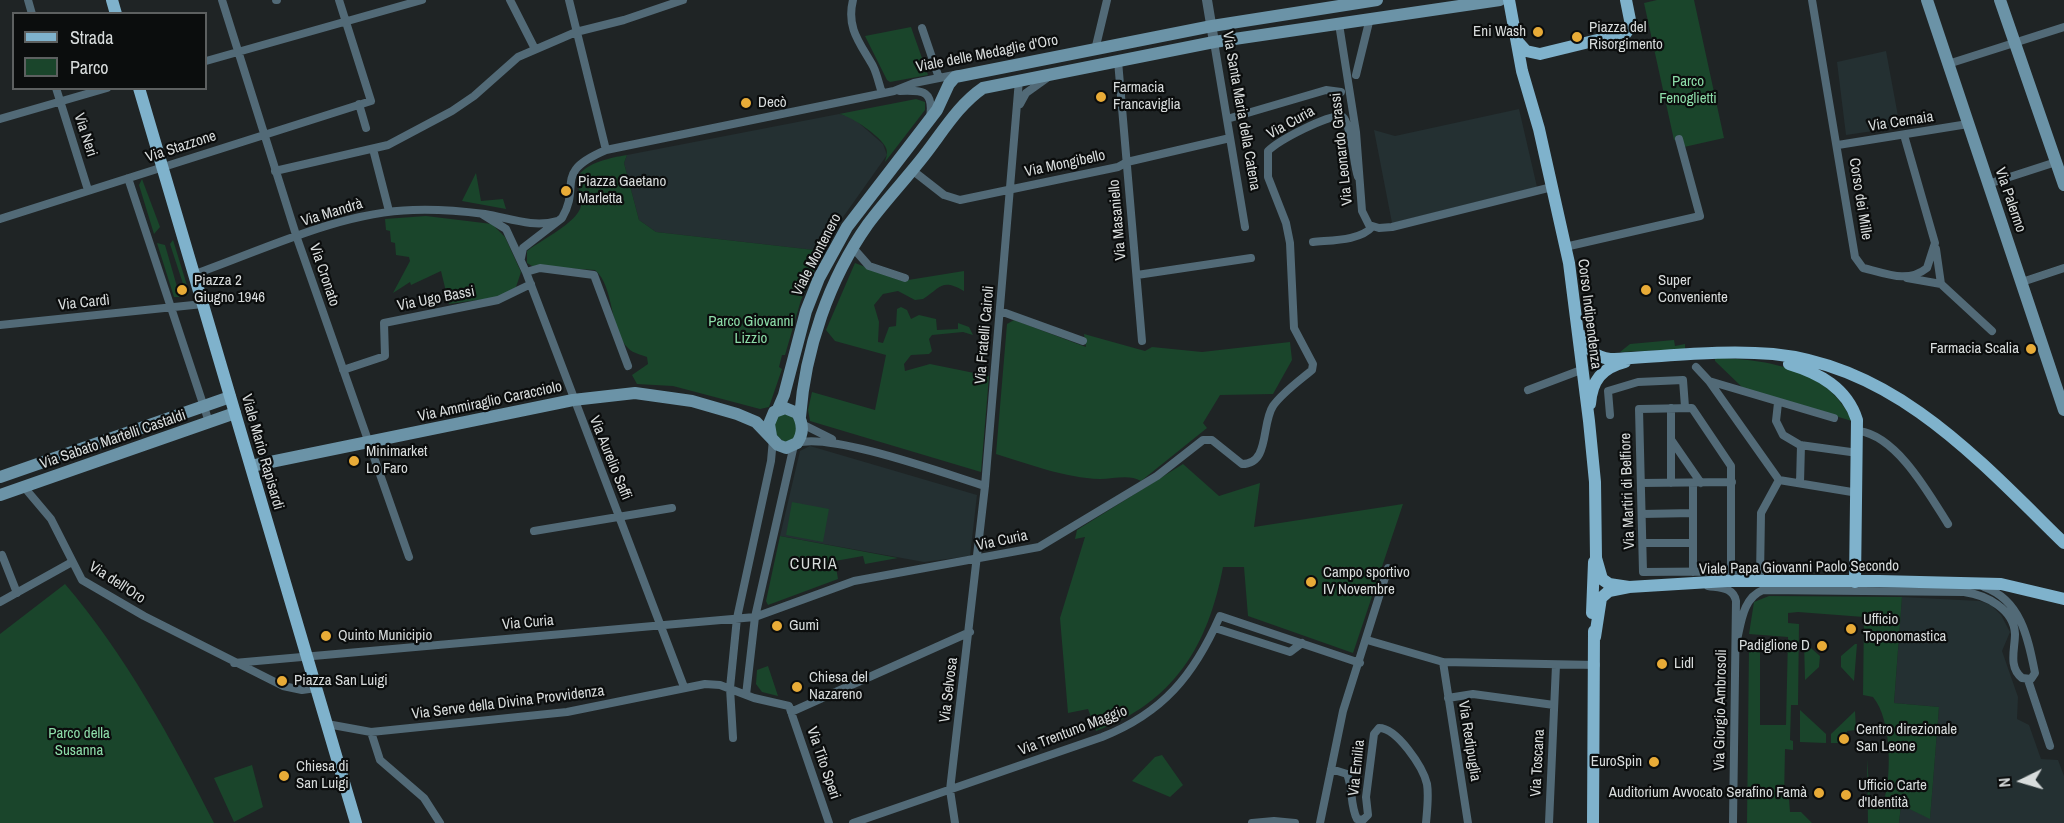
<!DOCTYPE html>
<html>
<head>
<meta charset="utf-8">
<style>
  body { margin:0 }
  #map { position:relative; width:2064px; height:823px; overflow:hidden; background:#1f2425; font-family:"Archivo Narrow",sans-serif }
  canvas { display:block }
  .legend { position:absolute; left:12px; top:12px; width:195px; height:78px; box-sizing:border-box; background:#0b0d0d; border:2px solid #5d6060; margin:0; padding:8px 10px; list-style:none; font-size:18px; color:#d8dcdc }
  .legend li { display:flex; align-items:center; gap:12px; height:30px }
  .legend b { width:30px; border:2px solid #5d6060 }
  .north { position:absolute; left:1992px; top:751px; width:60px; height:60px; -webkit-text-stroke:4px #0b0d0d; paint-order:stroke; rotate:265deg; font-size:16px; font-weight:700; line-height:24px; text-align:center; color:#d8dcdc }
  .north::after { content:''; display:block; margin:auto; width:21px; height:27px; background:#d8dcdc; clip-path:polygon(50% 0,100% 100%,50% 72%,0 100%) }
</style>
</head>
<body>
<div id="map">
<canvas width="2064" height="823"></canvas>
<ul class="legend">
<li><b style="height:8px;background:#7fb2cc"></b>Strada</li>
<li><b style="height:16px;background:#1a452b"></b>Parco</li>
</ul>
<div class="north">N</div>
</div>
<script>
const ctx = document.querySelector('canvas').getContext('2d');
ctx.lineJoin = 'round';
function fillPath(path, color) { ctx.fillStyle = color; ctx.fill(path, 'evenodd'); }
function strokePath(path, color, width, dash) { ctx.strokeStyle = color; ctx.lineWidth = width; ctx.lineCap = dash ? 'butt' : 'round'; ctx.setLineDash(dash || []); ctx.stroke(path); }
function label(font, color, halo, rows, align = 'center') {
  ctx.font = font + ' "Archivo Narrow",sans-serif'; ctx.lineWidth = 4.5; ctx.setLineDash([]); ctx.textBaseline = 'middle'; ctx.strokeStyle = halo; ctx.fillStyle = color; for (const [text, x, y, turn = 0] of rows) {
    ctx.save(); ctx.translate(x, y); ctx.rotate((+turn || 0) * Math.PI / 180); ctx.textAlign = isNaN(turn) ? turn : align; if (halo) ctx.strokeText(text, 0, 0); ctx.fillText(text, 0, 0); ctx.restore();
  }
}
fillPath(new Path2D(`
  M1886,51L1900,127L1846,135L1837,62Z
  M1519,109L1537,187L1392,223L1374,130L1395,136Z
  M839,114L852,117L883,144L887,155L836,227L823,251L656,232L639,220L624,163L627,155Z
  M810,446L977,495L970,556L924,562L780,536L800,451Z
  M1902,597L1980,601L1991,605L2001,615L2010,632L2002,651L2018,697L2017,719L2029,725L2041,759L2058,760L2064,776V823H1899L1901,805L1930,818L1939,707L1894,703Z`), '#243032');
fillPath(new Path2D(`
  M1657,0H1694L1724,138L1684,147L1682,138L1674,140L1644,3Z
  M911,27L928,75L890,82L887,80L865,36Z
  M916,99L925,102V110L885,162C886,158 888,153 886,148C882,137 851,116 839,114Z
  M627,155L624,163L639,220L656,232L823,251L801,300L785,355H782L779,367L782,369L769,407L760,409L673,386L637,384L632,375L648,364L647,357C642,355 633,353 629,349C609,331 615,287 595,270L532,266L527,263V251C540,241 578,222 581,206C583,197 577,187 577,178C586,162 610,158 627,155Z
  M476,173L481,201L503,199L506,209L462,201Z
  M142,179L160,227L154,234L139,185Z
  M426,216L492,224L505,237L521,272L516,287L500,297L449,304L441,271L411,285L410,282L393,293L410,261L409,257L396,255L395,243L391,242L390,231L386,230L385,219Z
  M173,240L189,292L187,296L170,244Z
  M157,243L165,245L180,297H174Z
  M855,263L902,281L964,271V291C941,278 941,288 923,299L915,300L898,291L883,294L874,305L879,322L878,342L883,343L889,327L896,326L897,309L901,307L907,310L911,319L919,315L936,319L937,330L958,329V323L969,327L973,335L963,332L932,335L929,339L932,351L929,354L911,355L904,364L905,371L930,364L989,376L981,472L810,421L808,410L812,392L875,410L886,355L835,341L826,330Z
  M1014,320L1086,347L1084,334L1145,351L1152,347L1202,352L1290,342L1292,360L1273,394L1220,395L1203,423L1207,428L1141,481C1129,474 1114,479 1100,479C1065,478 1029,464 996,454L1007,324Z
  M1674,340L1675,346L1685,344V349L1601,353L1620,352L1630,344Z
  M1715,358C1767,359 1829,369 1852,421L1744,389L1715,361Z
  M791,414L798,428L794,441L786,443C773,434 773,430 777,415Z
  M1183,464L1219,496L1260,483L1254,527L1403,504L1353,653L1248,616L1244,567H1223C1208,646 1174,702 1096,731L1088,709L1068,713L1060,618L1085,537L1075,539L1077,530Z
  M792,502L829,509L823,542L786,535Z
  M780,536L898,558L865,564L863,556L835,561L838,579L768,605L766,601Z
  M65,584C125,654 172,740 214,823H0V634Z
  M1769,596L1902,597L1894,703L1939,707L1930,819L1901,805L1899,823H1868L1867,759L1870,797L1883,804C1892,777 1892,720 1873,697L1863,695L1864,617L1798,612L1788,613V623L1799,624L1798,705H1791L1790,740L1793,741V750L1785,749L1784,799H1789L1790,812H1801L1812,823H1747L1749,648L1760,649V725H1786L1788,637L1749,634L1754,602Z
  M1804,642L1820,656L1819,667L1805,680Z
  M1855,644H1857L1854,681L1841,667V656Z
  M768,666L778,696L762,692L756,684L757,670Z
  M1800,710L1826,734V743L1800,742Z
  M1855,711L1856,730L1847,731V743H1831V734Z
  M1162,755L1183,785L1170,797L1132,781L1155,757Z
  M252,765L263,807L234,822L214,778Z`), '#1a452b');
strokePath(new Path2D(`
  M28,0L32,14
  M222,0L297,238L409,557
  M276,0H277
  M510,0L535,49
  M569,0L606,150
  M853,0C846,28 860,43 873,66C877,74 879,84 882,93
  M1812,0L1855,257L1863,268C1885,273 1907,284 1927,268L1935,243L1904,135
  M1339,24L1356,132L1362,211L1369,225L1379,228L1392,227L1552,187
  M922,28L939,78
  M1214,42L1245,227
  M1095,50L1107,0
  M206,61L422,0
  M1118,61L1142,341
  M1948,64L2064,27
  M1356,75L1370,18
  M56,88L88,190
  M900,91C924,90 934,91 930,118
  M359,104L366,128
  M1020,104L1026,93L1047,78
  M0,119L107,88
  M1227,119L1326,90L1341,92
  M1838,145L1968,124
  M373,149L389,211
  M912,170L944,195L960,200L1118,167L1127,162L1230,138
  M275,171L388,145L452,111L474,96L518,57L576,32L624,20L683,0
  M128,178L209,422
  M1988,184L2056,162
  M482,214L506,229L526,272L684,687
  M0,219L371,101L339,0
  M1313,242C1330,240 1360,241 1372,227
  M1565,247L1700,216L1679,139
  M854,249L869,266L905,278
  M1936,249L1941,284
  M521,258L523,248L562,218C582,184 552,173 606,150L894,91L914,83L959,74
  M526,272L540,268L594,275L628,366
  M195,274C263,250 340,212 413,210C437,209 461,211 485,214C509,218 533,228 557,221
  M1137,275L1251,258
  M1907,278L1941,284L1992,331
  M2022,282L2064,268
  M1000,311L1083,341
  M0,325L203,304
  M1696,367L1709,381L1834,418
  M343,370L385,356L384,323L498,300L531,284
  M1709,381L1779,480L1858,493
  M1528,390L1581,370
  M1778,403L1776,421L1783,435L1800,445L1858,453
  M1610,415L1608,391L1638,382L1683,380L1685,407
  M802,424L832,439
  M1859,431C1897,436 1929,494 1948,524
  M1672,441L1701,483
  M797,443C830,432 946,474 985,486
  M1641,483L1732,482
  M1671,483V408
  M1800,483L1801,445
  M24,487L51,519L82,580L144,616L283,686L302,690L316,688
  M1642,514L1693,513
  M534,531L672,508
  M1643,543H1693
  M2,555L17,593
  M1693,572V483
  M1731,572V466L1692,408L1639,409L1643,572L1760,571
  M1760,577L1761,513L1779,480
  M1708,586C1720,588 1733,587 1736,601L1733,823
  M0,602L72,562
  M1215,628L1290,652L1302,643
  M1367,640L1443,662L1596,665
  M1736,644C1741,625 1742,598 1763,590L1964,592C1986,595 2014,609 2015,634C2015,649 2008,667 2022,678L2031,679L2035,673C2028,638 2021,600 1984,587
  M1443,662L1468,823
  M234,663L755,617L854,581L1039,547L1157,476L1203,440H1212L1242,464C1270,464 1261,424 1273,406C1282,393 1299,381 1312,370L1313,364L1294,328L1290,243L1286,223L1268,177V151C1279,140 1327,115 1342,116C1352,124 1353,163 1358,177
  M2028,680L2050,746
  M746,695L755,617L794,445
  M1448,698L1473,694L1554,705
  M791,712L970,632
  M327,724L371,732L567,712L705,684L720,685L754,698L789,706L829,823
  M371,732L380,760L424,798L440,823
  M733,738L730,688L737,618L771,461L773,439
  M1331,769L1347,774C1353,788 1350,806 1357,819L1363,820L1368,815L1366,797L1374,734L1379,728C1397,728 1423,767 1427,784C1429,796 1427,811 1426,823
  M853,823L1102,737C1163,713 1194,675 1220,616L1360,663
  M955,823L950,790L985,486L1019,80
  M1252,823L1274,821L1295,823
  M1320,823L1343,711L1388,568
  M1549,823L1556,665`), '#526a77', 8);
strokePath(new Path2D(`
  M1207,0L1214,42`), '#526a77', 10);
strokePath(new Path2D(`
  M1927,0L2064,410
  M2000,0L2064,185
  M778,409L784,395L806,311L819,278L847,227L937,110L949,84L955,77L1212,26L1377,0
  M800,417C805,350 829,279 868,224C885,201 905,180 923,157C942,133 958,105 983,88L1214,42L1500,0
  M251,466L573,400L635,393L692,401L737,414L756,422L778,445L786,448L797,443C804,433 803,423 797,413L785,408L774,412L769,424L771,436
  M0,477L230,397
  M0,495L235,413`), '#6b93a7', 12);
strokePath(new Path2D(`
  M112,0L116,14
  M1509,0L1522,71L1539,129L1569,263L1589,421L1595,482L1596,558L1602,579L1609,584L1629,587
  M1518,42L1526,51L1540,54L1626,33L1631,25L1626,0
  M139,88L356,823
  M1583,336C1588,350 1595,357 1610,359C1664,357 1719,349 1773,354C1896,366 1981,462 2064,543
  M1789,364C1819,373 1847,388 1857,420L1855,582
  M1590,404C1592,380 1602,368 1625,362
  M1592,613L1594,562
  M1595,637L1601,598L1609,591L1629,587L1727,581H1879L2001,584L2064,599
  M1593,823L1594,631`), '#7fb2cc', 12);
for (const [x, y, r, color] of [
  [1538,32,6,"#e8ab37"],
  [1577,37,6,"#e8ab37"],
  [1101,97,6,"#e8ab37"],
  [746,103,6,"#e8ab37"],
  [566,191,6,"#e8ab37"],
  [182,290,6,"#e8ab37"],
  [1646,290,6,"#e8ab37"],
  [2031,349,6,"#e8ab37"],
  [354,461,6,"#e8ab37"],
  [1311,582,6,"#e8ab37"],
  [777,626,6,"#e8ab37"],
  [1851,629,6,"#e8ab37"],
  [326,636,6,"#e8ab37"],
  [1822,646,6,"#e8ab37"],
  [1662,664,6,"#e8ab37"],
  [282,681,6,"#e8ab37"],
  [797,687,6,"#e8ab37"],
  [1844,739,6,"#e8ab37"],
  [1654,762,6,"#e8ab37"],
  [284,776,6,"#e8ab37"],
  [1819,793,6,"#e8ab37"],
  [1846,795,6,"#e8ab37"]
]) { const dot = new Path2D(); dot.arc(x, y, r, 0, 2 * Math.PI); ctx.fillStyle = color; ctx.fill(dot); strokePath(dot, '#0b0d0d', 2); }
label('15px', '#d8dcdc', '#0b0d0d', [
  ["Piazza del",1589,28],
  ["Risorgimento",1589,45],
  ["Eni Wash",1526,32,"right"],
  ["Farmacia",1113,88],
  ["Francaviglia",1113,105],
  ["Decò",758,103],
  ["Piazza Gaetano",578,182],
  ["Marletta",578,199],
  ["Piazza 2",194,281],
  ["Giugno 1946",194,298],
  ["Super",1658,281],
  ["Conveniente",1658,298],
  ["Farmacia Scalia",2019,349,"right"],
  ["Minimarket",366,452],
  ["Lo Faro",366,469],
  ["Campo sportivo",1323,573],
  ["IV Novembre",1323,590],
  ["Ufficio",1863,620],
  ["Toponomastica",1863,637],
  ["Gumì",789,626],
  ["Quinto Municipio",338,636],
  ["Padiglione D",1810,646,"right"],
  ["Lidl",1674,664],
  ["Chiesa del",809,678],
  ["Nazareno",809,695],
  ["Piazza San Luigi",294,681],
  ["Centro direzionale",1856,730],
  ["San Leone",1856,747],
  ["EuroSpin",1642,762,"right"],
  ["Chiesa di",296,767],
  ["San Luigi",296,784],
  ["Ufficio Carte",1858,786],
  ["d'Identità",1858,803],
  ["Auditorium Avvocato Serafino Famà",1807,793,"right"]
], 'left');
label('15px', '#d8dcdc', '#0b0d0d', [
  ["Viale delle Medaglie d'Oro",987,54,-11],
  ["Via Santa Maria della Catena",1241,111,80],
  ["Via Cernaia",1901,122,-9],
  ["Via Curia",1291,123,-29],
  ["Via Neri",85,135,72],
  ["Via Stazzone",181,147,-18],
  ["Via Leonardo Grassi",1342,149,-96],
  ["Via Mongibello",1065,164,-12],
  ["Corso dei Mille",1860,199,81],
  ["Via Palermo",2010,200,71],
  ["Via Mandrà",332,213,-17],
  ["Via Masaniello",1118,220,-95],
  ["Viale Montenero",817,255,-63],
  ["Via Cronato",324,275,71],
  ["Via Ugo Bassi",436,299,-11],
  ["Via Cardì",84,303,-6],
  ["Corso Indipendenza",1589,314,83],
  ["Via Fratelli Cairoli",985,335,-85],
  ["Via Ammiraglio Caracciolo",490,402,-12],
  ["Via Sabato Martelli Castaldi",113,440,-19],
  ["Viale Mario Rapisardi",262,452,74],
  ["Via Aurelio Saffi",610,458,68],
  ["Via Martiri di Belfiore",1628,491,-92],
  ["Via Curia",1002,541,-12],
  ["Viale Papa Giovanni Paolo Secondo",1799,568,-1],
  ["Via dell'Oro",117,583,33],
  ["Via Curia",528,623,-5],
  ["Via Selvosa",949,690,-83],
  ["Via Serve della Divina Provvidenza",508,703,-7],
  ["Via Giorgio Ambrosoli",1721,710,-89],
  ["Via Trentuno Maggio",1073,731,-21],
  ["Via Redipuglia",1469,741,81],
  ["Via Tito Speri",823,763,71],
  ["Via Toscana",1538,763,-87],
  ["Via Emilia",1357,768,-84]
]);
label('15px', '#8ddda9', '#0b0d0d', [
  ["Parco",1688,82],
  ["Fenoglietti",1688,99],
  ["Parco Giovanni",751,322],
  ["Lizzio",751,339],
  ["Parco della",79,734],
  ["Susanna",79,751]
]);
ctx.letterSpacing = '1.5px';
label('16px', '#d8dcdc', '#0b0d0d', [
  ["CURIA",814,565]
]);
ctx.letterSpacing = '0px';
</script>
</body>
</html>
